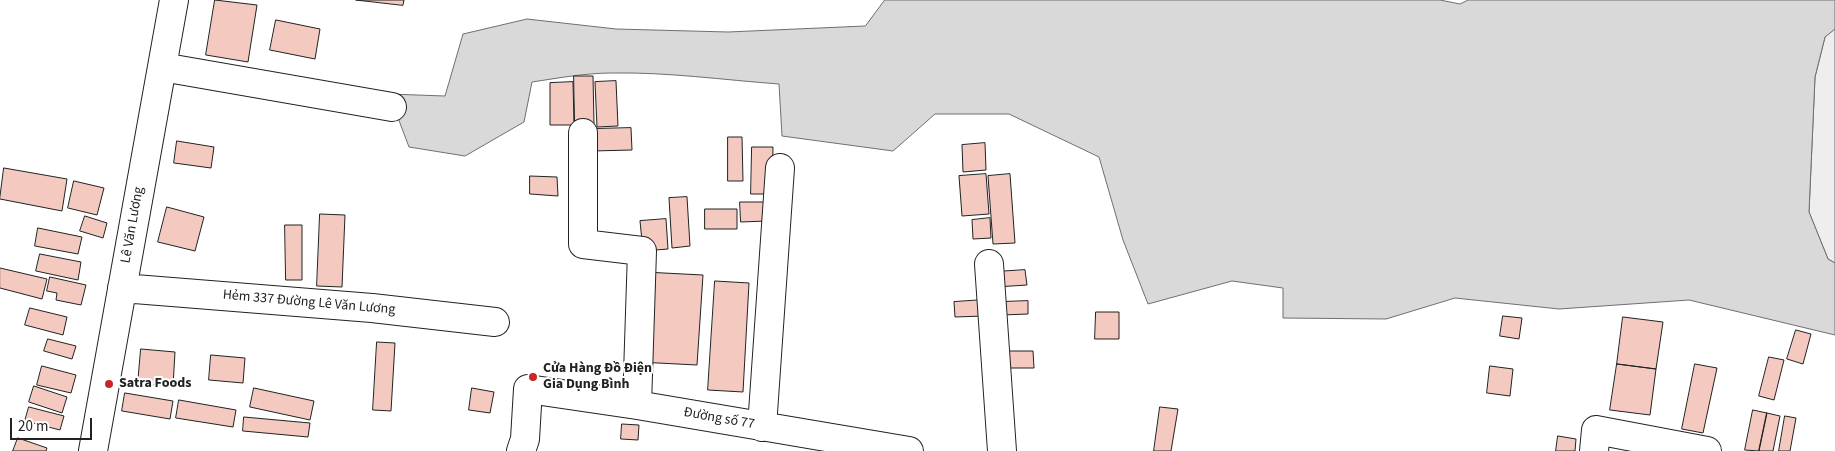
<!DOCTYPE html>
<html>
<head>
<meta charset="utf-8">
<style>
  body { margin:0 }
  #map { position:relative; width:1835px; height:451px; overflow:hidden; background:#fff; font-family:"Source Sans 3",sans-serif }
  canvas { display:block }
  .scale { position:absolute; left:10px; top:418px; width:82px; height:22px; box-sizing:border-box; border:2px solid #222; border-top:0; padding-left:6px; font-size:15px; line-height:18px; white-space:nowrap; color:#222; -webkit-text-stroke:4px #fff; paint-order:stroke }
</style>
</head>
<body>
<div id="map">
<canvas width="1835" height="451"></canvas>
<div class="scale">20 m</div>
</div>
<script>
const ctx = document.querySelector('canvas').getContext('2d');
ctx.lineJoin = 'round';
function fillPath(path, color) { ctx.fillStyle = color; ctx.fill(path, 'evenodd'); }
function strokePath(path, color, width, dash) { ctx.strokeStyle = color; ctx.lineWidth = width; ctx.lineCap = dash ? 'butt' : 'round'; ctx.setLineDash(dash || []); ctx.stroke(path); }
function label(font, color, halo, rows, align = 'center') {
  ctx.font = font + ' "Source Sans 3",sans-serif'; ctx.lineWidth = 4; ctx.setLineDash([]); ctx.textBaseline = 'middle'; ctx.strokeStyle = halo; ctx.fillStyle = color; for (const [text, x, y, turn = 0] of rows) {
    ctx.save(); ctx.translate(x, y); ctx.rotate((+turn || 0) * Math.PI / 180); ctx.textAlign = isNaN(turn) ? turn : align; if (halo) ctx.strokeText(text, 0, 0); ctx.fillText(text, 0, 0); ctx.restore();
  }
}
const green = new Path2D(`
  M1835,29V263L1828,259L1809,212L1815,77L1825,37Z`);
fillPath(green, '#eee');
strokePath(green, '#6f6f6f', 1);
const water = new Path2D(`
  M885,0H1440L1460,4L1468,0H1835V29L1825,37L1815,77L1809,212L1828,259L1835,263V335L1689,300L1559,309L1455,298L1386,319L1283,318V288L1232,281L1148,304L1123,240L1099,157L1009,114H935L893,151L782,136L779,84C724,80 668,72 612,73C585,73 559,78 532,82L524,122L465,156L409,147L389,94L445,96L463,34L527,19L616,29L728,32L865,26Z`);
fillPath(water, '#d9d9d9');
strokePath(water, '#6f6f6f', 1);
const building = new Path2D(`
  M215,0L257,5L248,62L206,55Z
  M356,0H404L403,5Z
  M276,20L320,29L315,59L270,50Z
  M574,76H593L594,124L575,125Z
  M616,81L618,126L597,127L595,82Z
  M573,82L574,125H550V83Z
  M631,128L632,150L592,151V129Z
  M728,137H742L743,181H728Z
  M177,141L214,147L211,168L174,163Z
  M985,143L986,170L963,172L962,145Z
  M752,147H773L772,194H751Z
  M4,168L67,179L62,211L0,199Z
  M986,174L989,214L962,216L959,176Z
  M1010,174L1015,243L993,244L988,176Z
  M530,176L557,177L558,196L530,194Z
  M74,181L104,188L97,215L68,208Z
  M687,197L690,246L672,248L669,198Z
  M740,202H765L766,221L741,222Z
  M167,207L204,217L195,251L158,242Z
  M705,209H737V229H705Z
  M320,214L345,215L342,287L317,286Z
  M85,216L107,223L103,238L80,231Z
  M990,218L991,238L973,239L972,220Z
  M666,219L668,249L643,251L640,221Z
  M285,225H302V280H286Z
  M38,228L82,237L78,254L35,246Z
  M40,254L81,262L78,280L36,271Z
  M0,268L47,279L42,299L0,288Z
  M1025,270L1027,285L996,287L995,272Z
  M644,272L703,275L697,365L638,362Z
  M50,277L86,285L81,305L56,300L57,293L47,291Z
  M715,281L749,283L743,392L708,390Z
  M983,300L984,316L955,317L954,302Z
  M1028,301V314L1002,315L1001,302Z
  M30,308L67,317L63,335L25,325Z
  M1096,312H1119V339H1095Z
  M1503,316L1522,318L1519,339L1500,336Z
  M1623,317L1663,322L1656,369L1617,364Z
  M1796,330L1811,334L1803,364L1787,359Z
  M48,339L76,346L72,359L44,351Z
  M377,342L395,343L391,411L373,410Z
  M141,349L175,352L173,386L138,384Z
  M1008,351H1033L1034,368H1008Z
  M211,355L245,358L243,383L209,380Z
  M1769,357L1784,360L1774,400L1759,396Z
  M1617,364L1656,369L1650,415L1610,410Z
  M1695,364L1717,368L1703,433L1682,429Z
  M42,366L76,375L71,393L37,385Z
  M1490,366L1513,369L1510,396L1487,393Z
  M34,386L67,397L62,413L29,402Z
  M254,388L314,401L310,420L250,407Z
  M472,388L494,392L490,413L469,410Z
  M125,393L173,401L170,419L122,411Z
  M179,400L236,410L233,427L176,418Z
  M29,407L64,416L60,430L25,421Z
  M1160,407L1178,409L1171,451H1154Z
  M1753,410L1767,413L1759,451L1745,450Z
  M1767,413L1780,416L1773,451H1759Z
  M1785,416L1796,418L1790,451H1779Z
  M244,417L310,423L308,437L243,431Z
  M622,424L639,425L638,440L621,439Z
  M1558,436L1576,439L1575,451H1556Z
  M18,438L47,448L46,451H13Z`);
fillPath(building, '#f3c9c0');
strokePath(building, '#222', 1);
const minor = new Path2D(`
  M162,67L392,107
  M583,133V244L642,251L637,405
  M989,264L1002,451
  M122,288L372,308L495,322
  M762,427L780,168
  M93,451L174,0
  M521,451L525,439L528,389L637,405L909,451
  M1594,451L1596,430L1707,451`);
strokePath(minor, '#222', 30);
strokePath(minor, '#fff', 28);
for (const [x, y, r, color] of [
  [533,377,5,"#c62828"],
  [109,384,5,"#c62828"]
]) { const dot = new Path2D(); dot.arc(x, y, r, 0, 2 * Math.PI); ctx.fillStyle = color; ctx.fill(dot); strokePath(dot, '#fff', 2); }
label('14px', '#222', '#fff', [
  ["Lê Văn Lương",133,225,-80],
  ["Hẻm 337 Đường Lê Văn Lương",309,303,5],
  ["Đường số 77",719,419,10]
]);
label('bold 14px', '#222', '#fff', [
  ["Cửa Hàng Đồ Điện",543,369],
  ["Gia Dụng Bình",543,385],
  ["Satra Foods",119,384]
], 'left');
</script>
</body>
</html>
